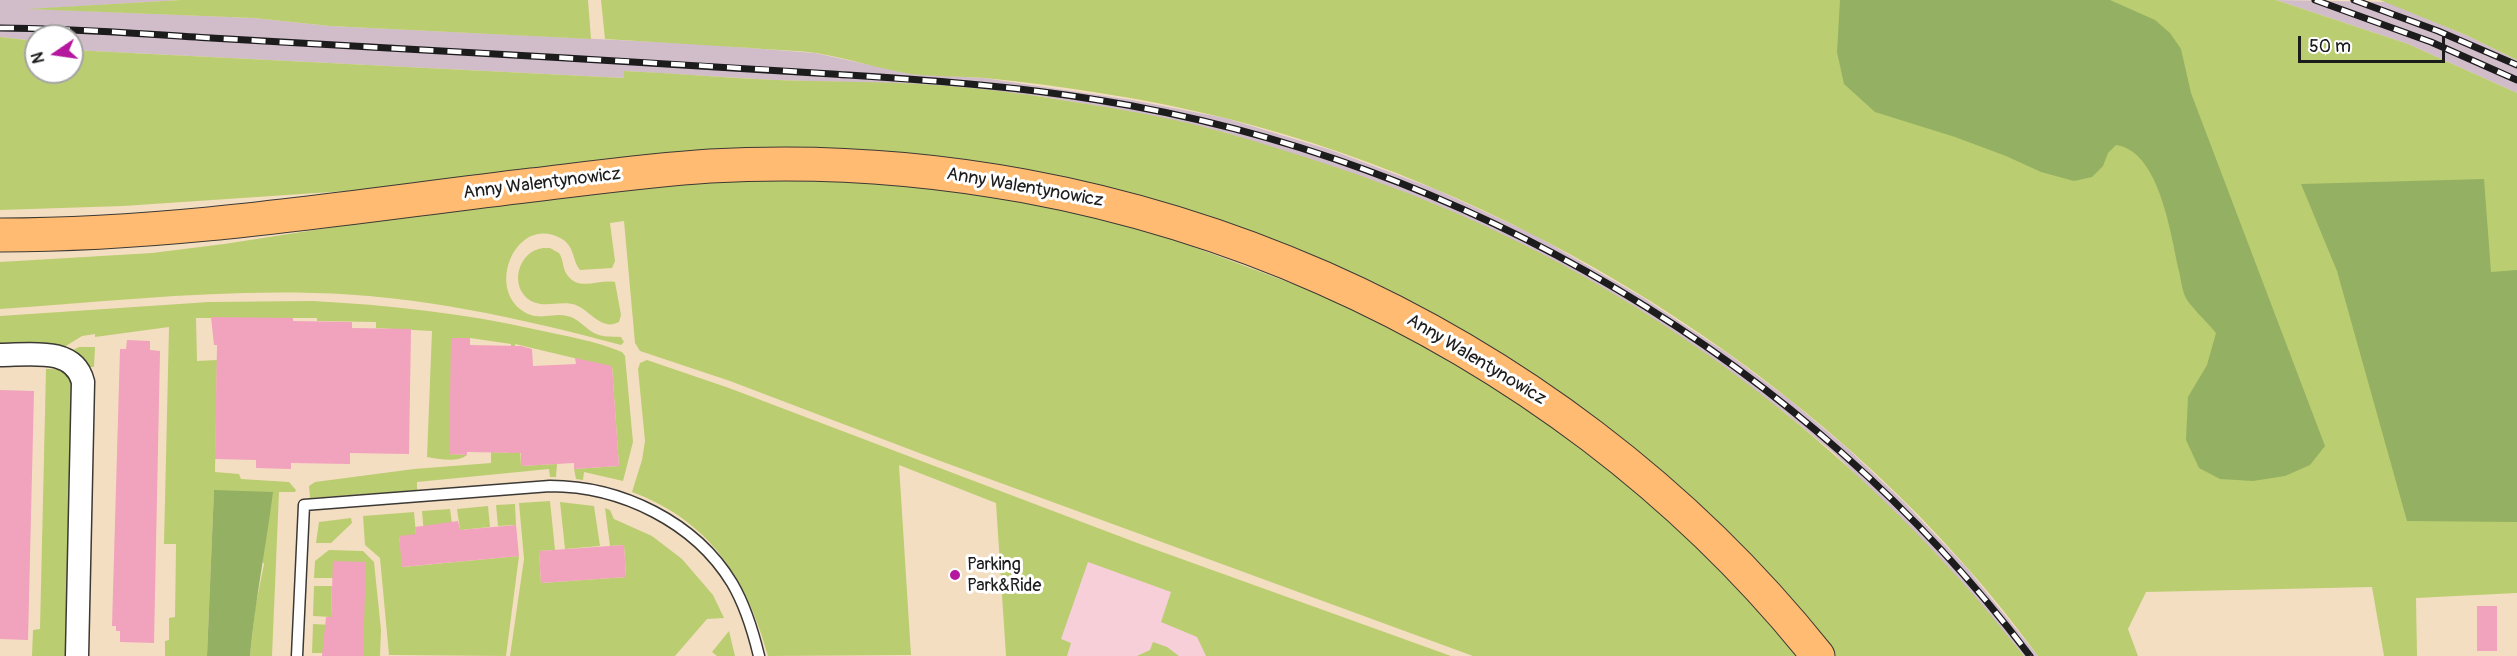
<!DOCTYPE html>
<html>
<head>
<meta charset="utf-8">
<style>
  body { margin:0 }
  #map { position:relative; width:2517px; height:656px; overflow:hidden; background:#f4dec2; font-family:Pangolin,sans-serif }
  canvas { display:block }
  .north { position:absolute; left:24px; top:24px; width:60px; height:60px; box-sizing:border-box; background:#fff; border:2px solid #a4a4a4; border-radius:50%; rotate:257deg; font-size:16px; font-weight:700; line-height:24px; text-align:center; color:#1c1c1c }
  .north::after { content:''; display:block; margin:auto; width:21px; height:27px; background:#b5179e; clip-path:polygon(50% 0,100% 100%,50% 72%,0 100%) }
  .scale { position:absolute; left:2298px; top:36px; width:147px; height:27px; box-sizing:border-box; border:3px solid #1c1c1c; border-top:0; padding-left:8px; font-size:18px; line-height:21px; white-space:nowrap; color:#1c1c1c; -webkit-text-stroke:4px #fff; paint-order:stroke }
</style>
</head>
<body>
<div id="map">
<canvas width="2517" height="656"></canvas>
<div class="north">N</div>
<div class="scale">50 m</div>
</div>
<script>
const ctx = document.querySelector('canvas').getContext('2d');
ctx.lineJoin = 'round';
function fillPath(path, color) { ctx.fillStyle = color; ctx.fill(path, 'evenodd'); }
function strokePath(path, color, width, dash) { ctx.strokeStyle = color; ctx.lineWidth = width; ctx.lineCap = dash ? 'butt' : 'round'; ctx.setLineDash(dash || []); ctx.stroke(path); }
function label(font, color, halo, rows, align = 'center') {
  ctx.font = font + ' Pangolin,sans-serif'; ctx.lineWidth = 6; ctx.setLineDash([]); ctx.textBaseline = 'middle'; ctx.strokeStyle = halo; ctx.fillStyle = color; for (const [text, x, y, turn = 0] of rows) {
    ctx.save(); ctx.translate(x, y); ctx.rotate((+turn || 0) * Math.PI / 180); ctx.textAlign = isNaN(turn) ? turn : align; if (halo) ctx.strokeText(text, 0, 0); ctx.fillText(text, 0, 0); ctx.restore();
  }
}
fillPath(new Path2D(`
  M1010,499L1203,572L1208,656H1020Z`), '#f6cfd8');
fillPath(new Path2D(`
  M0,0H181L35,9L254,18L330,26L699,44L815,53L912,74L984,78L1132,100L1225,118L1331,150L1435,189L1533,234L1642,297L1727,353L1790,400L1847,448L1905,503L1966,567L2038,656H2024L1935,553L1835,454L1785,413L1693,346L1627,302L1530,248L1432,203L1227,133L1122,110L1038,96L919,84L773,80L625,71L624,78L72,50V36H36V41L0,37Z
  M2276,0L2387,2L2466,35L2517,60V93L2408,44Z`), '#d1bdca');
fillPath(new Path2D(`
  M181,0H588L591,39L330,26L254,18L27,9Z
  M601,0H2276L2408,44L2517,93V593L2416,598L2417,656H2384L2372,587L2146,592L2128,629L2138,656H2038C1849,395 1536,196 1225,118C1147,99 1065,86 985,78C960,76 936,77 911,74C879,69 848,58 816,53C795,50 773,50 751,48C702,45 654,42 605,39Z
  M2380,0H2517V60L2466,35Z
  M0,37L36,41V72H72V50L624,78V71C674,73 725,78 775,80C822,82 870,81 917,84C959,86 1002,91 1043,97C1105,107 1169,116 1230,134C1298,154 1367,176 1432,203C1664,298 1870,459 2024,656H1834L1516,367L971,164L421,186L123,206L0,210Z
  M864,178L1013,196L1162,232L1293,279L1420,339L1570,435L1663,512L1802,656H1473L935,459L730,381L640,351L635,343L624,221L610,223L615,261L612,268L580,270C572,260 575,247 562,239C515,211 481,296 531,315C543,319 555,313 567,316C578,318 585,328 594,333C603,338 612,336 621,337L624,342L621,345C520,318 417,295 313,293C209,290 104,302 0,309V262L152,253L224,244L444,210L683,179Z
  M543,248H550L559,253C564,260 562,269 568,276C579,291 600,279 615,282L621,315L619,322C602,331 591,312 578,306C562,299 546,309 531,301C508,287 518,251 543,248Z
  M312,301C389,305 463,313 538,330C566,336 596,341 622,352L625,356L633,442L623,481L584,472L583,480L576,479L574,469L619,466L612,367L515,344L521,466L557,464L556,477H550L549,469L417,482V490L310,498L309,486L315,482L414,469L491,463V452L508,453L511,344L470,338L449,454L467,455C457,463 439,459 427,457L432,331L376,328V322L317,321V318H196L197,361L217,360L215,472L239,474L241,479L289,482L296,490L295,492H279L272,656H250L255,609L264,564L214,491L207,656H165V641L169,640V618L175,617L176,544H164L169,327L95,337V334L82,336L61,349L0,348V316L209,302Z
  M79,347H95L94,367H89L85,361L71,351Z
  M647,360L729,388L1140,544L1451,656H1206L1197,637L1161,622L1171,592L1088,562L1061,639L1071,643L1067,656H1006L996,503L899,465L911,655L768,656C747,579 710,521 632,492L642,460L645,441L638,369L640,363Z
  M46,369C61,369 66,370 74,384L69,643L65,656H32L33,630L40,629Z
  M550,501L555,550L539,551L541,583L626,577L624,545L610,546L605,508L610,510L614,519L652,536L682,559L713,595L724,618L707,619L675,656H510L524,559L519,503Z
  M560,502L594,506L600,546L565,549Z
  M515,504L516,525L498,526L496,505Z
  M488,506L490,527L460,530L457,509Z
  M450,509L453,531L424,534L422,511Z
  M414,512L416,535L399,537L403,567L519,556L506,656L389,655L380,558L365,545L363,516Z
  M351,518L352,523L331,543H316L319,522Z
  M329,550L363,551L374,562L381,630L380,656H363L333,578H314L315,561Z
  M314,586H332L331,617L313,616Z
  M313,624L331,625L330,653H312Z
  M729,631L735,656H717L712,652Z
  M1153,642L1167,647L1179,656H1137L1150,650Z`), '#bbcd71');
fillPath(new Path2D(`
  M1840,0H2110L2155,20L2170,33L2181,49L2191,93L2325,446L2310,465L2285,476L2253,481L2220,479L2199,468L2186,440L2188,397L2207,365L2216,333C2209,324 2190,306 2186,298C2182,291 2181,279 2179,271C2171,236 2160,151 2116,145L2108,153L2103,166L2092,177L2074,181L2041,172L2006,156L1955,137L1875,112L1844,84L1837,52Z
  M2484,179L2491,272L2517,270V522L2407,521L2337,271L2301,184Z
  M214,490L273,492C266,547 255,601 250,656H207Z`), '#94b063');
fillPath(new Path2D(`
  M211,317L293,318V321L352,322V328L411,329L409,454L350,453V464L291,463V469L256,468V460L215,459L217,345H214Z
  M451,338H470V345L521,346L532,349L533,366L576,364L575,358L612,366L619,466L574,469V463L521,466V453L467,452V455L449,454Z
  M127,340L150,341V350L160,351L154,643L120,642V631H116V626H112L120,349H126Z
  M0,390L34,391L28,640L0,639Z
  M458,521L460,530L516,525L519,556L402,567L399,536L416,534L415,527Z
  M624,545L626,577L541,583L539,551Z
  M333,561L366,562L363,656H322L326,617H331Z
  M2477,606H2497V651H2477Z`), '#f1a2bc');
const lane = new Path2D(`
  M297,656L304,505L550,486C621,486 695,522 732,583C745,605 753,631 759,656`);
const street = new Path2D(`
  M0,355C29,355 74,346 83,382L77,656`);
const primary = new Path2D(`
  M0,235C179,235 355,206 532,185C591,178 650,170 710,166C1132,142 1553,325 1818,656`);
strokePath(lane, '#3c3935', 13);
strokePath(street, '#3c3935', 25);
strokePath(primary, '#3c3935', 35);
strokePath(lane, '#fff', 10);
strokePath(street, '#fff', 22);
strokePath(primary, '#ffbb71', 33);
const rail = new Path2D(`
  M2315,0L2431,42L2517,80
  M2354,0L2438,31L2517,65
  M0,28C70,28 141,34 211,38C329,45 448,51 566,58C655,63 744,68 832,74C921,80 1010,85 1098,100C1461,158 1808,361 2030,656`);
strokePath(rail, '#1c1c1c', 7);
strokePath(rail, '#fff', 4.5, [14]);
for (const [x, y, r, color] of [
  [955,575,6,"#b5179e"]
]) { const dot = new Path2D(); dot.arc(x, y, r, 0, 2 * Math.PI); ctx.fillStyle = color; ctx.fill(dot); strokePath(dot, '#fff', 2); }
label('18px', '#1c1c1c', '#fff', [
  ["Anny Walentynowicz",542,184,-7],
  ["Anny Walentynowicz",1025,188,10],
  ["Anny Walentynowicz",1476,360,31]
]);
label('18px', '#1c1c1c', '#fff', [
  ["Parking",967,565],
  ["Park&Ride",967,586]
], 'left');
</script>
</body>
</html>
